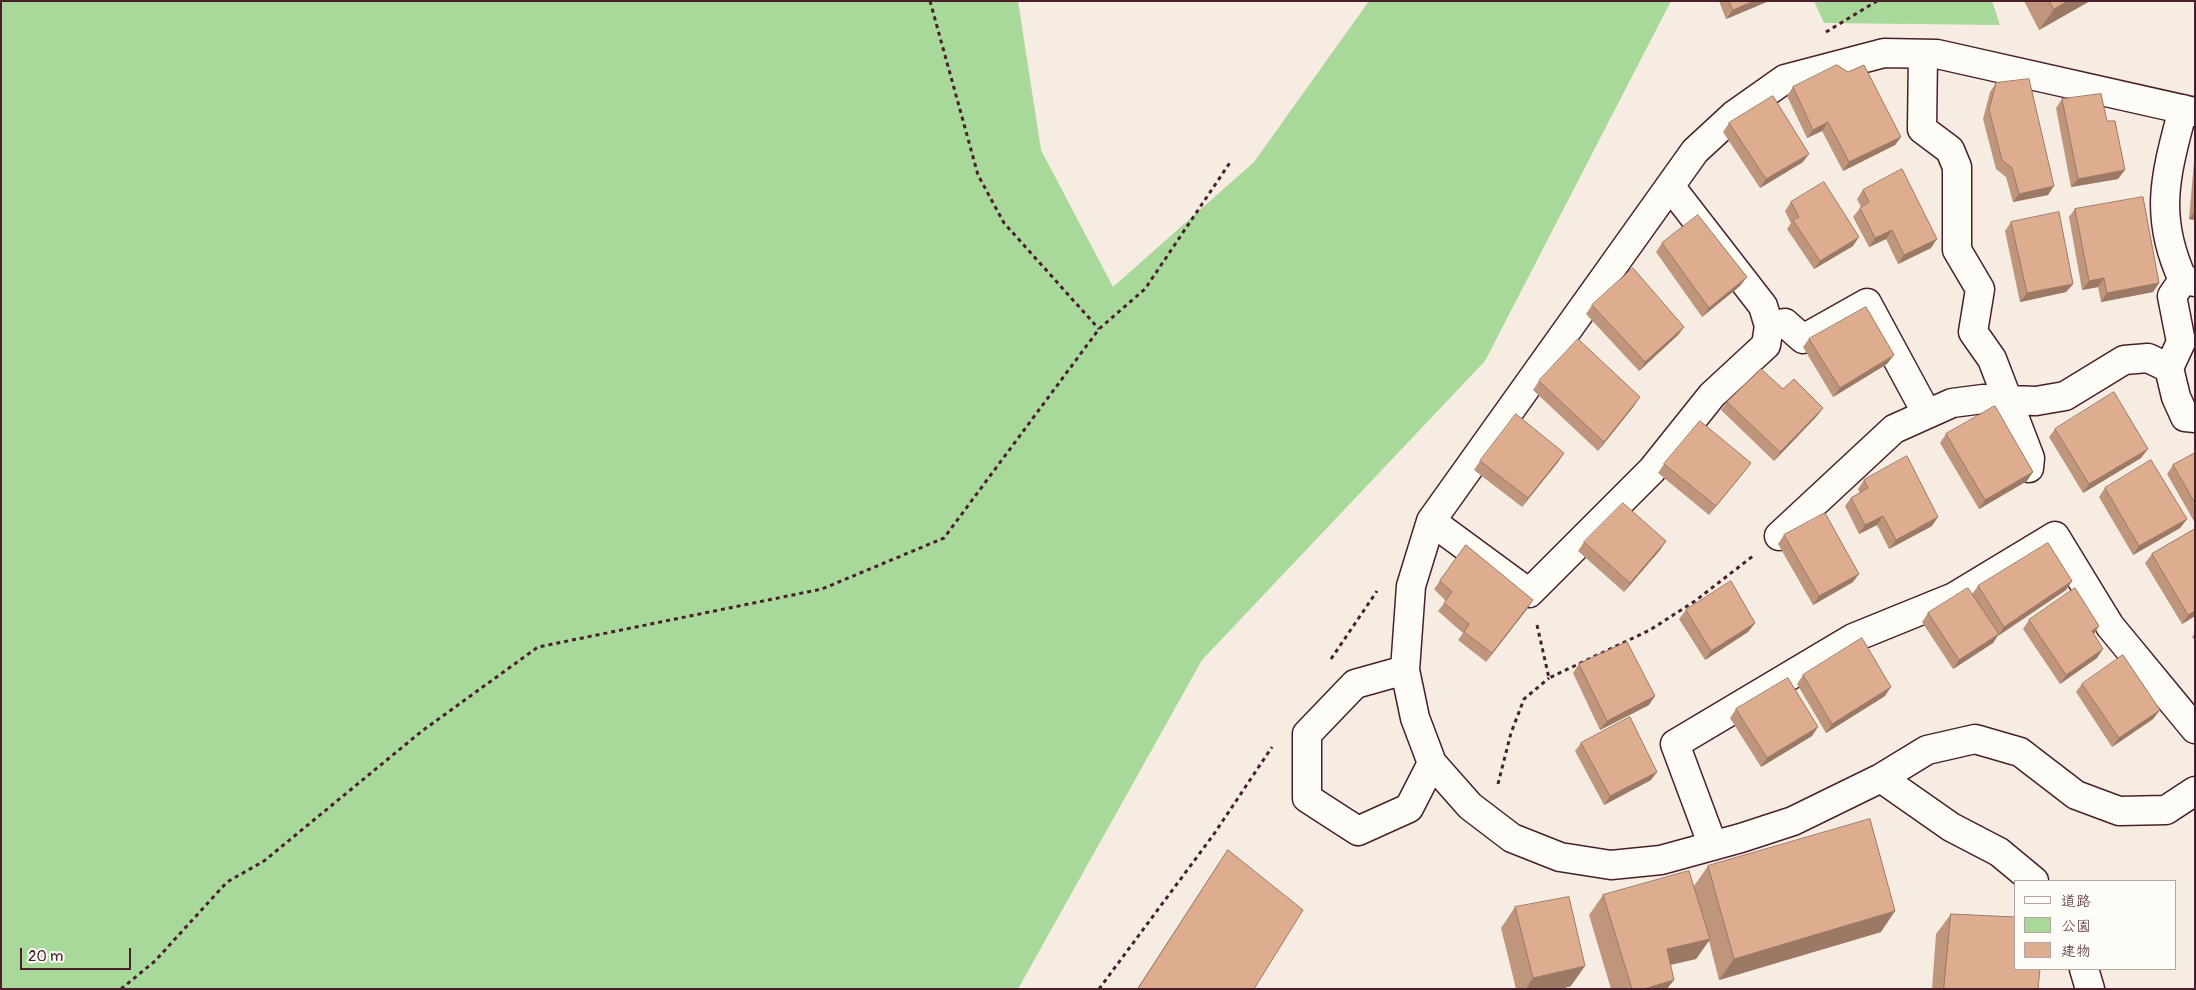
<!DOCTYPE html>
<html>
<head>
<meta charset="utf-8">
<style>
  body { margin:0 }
  #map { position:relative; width:2196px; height:990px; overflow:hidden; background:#f7ece2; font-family:Pangolin,"Klee One",sans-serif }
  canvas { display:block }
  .frame { position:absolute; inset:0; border:2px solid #4a1f2b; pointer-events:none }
  .legend { position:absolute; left:2014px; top:880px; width:162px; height:90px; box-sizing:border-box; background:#fdfcf7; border:1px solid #b5a4a5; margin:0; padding:6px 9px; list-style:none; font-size:15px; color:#4a1f2b }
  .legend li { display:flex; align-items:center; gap:10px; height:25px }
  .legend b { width:25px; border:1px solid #b5a4a5 }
  .scale { position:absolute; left:20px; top:948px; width:111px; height:22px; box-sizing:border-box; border:2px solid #4a1f2b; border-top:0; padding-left:6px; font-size:15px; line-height:18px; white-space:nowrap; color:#4a1f2b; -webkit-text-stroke:4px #fdfcf7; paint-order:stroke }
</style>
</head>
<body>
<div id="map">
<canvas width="2196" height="990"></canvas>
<div class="frame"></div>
<ul class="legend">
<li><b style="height:6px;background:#fdfcf7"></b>道路</li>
<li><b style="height:14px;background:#a8d99a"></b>公園</li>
<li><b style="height:14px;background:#dead90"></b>建物</li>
</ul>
<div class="scale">20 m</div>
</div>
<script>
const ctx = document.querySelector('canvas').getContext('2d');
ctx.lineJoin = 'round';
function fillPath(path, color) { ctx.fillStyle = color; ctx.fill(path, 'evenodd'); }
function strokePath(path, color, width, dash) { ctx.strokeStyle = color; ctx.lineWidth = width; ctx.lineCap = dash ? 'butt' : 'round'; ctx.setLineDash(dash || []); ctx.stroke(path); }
fillPath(new Path2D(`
  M1,1H1018L1041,150L1113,287L1254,162L1369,1H1671L1485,361L1202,660L1018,989H1Z
  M1814,1H1992L2000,25L1824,23Z`), '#a8d99a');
const minor = new Path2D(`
  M1923,54L1922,129L1950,150L1957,167V250L1980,289L1973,332L1992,359L2030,458L2029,468
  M2183,109C2166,174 2153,215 2183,280L2195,282
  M2195,112L1937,54L1884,53L1785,79L1734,115L1695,151L1431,521L1411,586L1405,670L1415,718L1432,763L1470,806L1512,838L1560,857L1611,865L1661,860L1741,838L1793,821L1881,778L1927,750L1975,739L2020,752L2076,795L2119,811L2166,810L2195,791
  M1769,326L1785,323L1803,339L1867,303L1927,414
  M2169,368L2181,342L2172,296L2183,280
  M1431,521L1529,593L1652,470L1712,395L1766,345L1769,326L1763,306L1670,186
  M1779,536L1894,429L1952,403L1983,399L2036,401L2065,396L2124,360L2148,358L2169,368L2176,397L2185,417L2195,418
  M1405,670L1355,684L1307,734V798L1358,831L1409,808L1432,763
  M1881,778L1951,827L1999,852L2034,881
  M1713,846L1675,744L1853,638L1954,597L2055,536L2110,626L2195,729
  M2084,969L2090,989`);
strokePath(minor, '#4a1f2b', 31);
strokePath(new Path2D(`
  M930,1L978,175L1004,223L1099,329
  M1826,32L1877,1
  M1537,625L1549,678L1650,630L1695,601L1753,556
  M1331,659L1377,591
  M1498,784L1511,733L1524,699L1549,678
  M121,989L155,961L227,882L264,861L422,731L538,647L822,589L944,538L1099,329L1145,289L1231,161
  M1099,989L1214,834L1272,747`), '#4a1f2b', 3, [4, 4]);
strokePath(minor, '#fdfcf7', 28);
fillPath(new Path2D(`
  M1719,1H1769L1726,19Z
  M2024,1H2090L2039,30Z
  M1996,83L2048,195L2013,202L2006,177L1996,169L1983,119L1990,92Z
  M1793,87L1901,137L1895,145L1843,171L1822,131L1807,138L1787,96Z
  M2062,99L2107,121L2118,179L2071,187L2056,108Z
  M1729,123L1803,162L1760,188L1723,132Z
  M2195,150V220L2189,219Z
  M1863,190L1931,248L1898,264L1886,239L1869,247L1853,217L1861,207L1857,199Z
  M1791,202L1853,246L1814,269L1787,229L1791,223L1785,211Z
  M2075,209L2159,283L2153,292L2101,302L2098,287L2082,290L2069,217Z
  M2011,222L2073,284L2066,292L2020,302L2005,231Z
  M1662,243L1740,286L1702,317L1656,252Z
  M1592,305L1684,327L1678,335L1639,371L1586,314Z
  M1809,339L1887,364L1833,397L1803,347Z
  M1539,381L1634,406L1598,451L1533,390Z
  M1783,389L1823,408L1816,417L1774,461L1721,410L1727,402Z
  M2055,429L2141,458L2083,493L2049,437Z
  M1946,434L2027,481L1979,509L1940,443Z
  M1564,453L1558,462L1522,507L1474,470L1480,461Z
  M2195,453V523L2167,474L2173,465Z
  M1664,464L1745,471L1709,515L1658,473Z
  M1864,480L1932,526L1889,549L1877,525L1859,534L1845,506L1851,498L1860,493L1858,489Z
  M2105,488L2187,519L2180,528L2133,555L2099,497Z
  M2195,529V616L2182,624L2145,563L2152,554Z
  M1784,535L1853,582L1813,605L1778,544Z
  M1666,541L1660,550L1624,592L1578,551L1584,542Z
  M1466,545L1527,609L1486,662L1458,640L1463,633L1438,611L1446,601L1434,589Z
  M2072,581L2066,590L1998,635L1993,643L1953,669L1922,622L1928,613L1972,594L1978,586Z
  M1686,610L1755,623L1748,632L1705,660L1679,619Z
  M2029,620L2099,626L2094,634L2097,658L2060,684L2023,629Z
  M2195,633V640L2192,637Z
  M1579,664L1649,705L1600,730L1573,673Z
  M1803,675L1885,696L1826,733L1797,684Z
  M2082,684L2160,710L2153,719L2112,747L2076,692Z
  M1736,709L1812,736L1761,767L1730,718Z
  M1581,743L1651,780L1604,805L1575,751Z
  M1228,850L1254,989H1137L1214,871Z
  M1708,866L1881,932L1719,980L1709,941L1696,959L1670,965L1667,989H1611L1589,915L1603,895L1694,886Z
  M1515,907L1571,986L1561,989H1516L1501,928Z
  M1951,914L2038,989H1932L1936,934Z`), '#bf957c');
fillPath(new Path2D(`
  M1754,1H1769L1726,19L1733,10Z
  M2068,1H2090L2039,30L2054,9Z
  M1828,122L1822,131L1807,138L1813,130Z
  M1901,137L1895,145L1843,171L1849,162Z
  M1809,154L1803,162L1760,188L1766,179Z
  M2125,170L2118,179L2071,187L2078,179Z
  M2054,186L2048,195L2013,202L2019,194Z
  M2195,211V220L2189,219Z
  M1892,230L1886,239L1869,247L1875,238Z
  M1859,237L1853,246L1814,269L1820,261Z
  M1937,239L1931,248L1898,264L1904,255Z
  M1747,277L1740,286L1702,317L1709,308Z
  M2104,278L2098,287L2082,290L2089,281Z
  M2159,283L2153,292L2101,302L2107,293Z
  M2073,284L2066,292L2020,302L2027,293Z
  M1684,327L1678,335L1639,371L1645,362Z
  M1894,355L1887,364L1833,397L1840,388Z
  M1640,397L1634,406L1598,451L1604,442Z
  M1823,408L1816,417L1774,461L1780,452Z
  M2148,449L2141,458L2083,493L2089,484Z
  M1564,453L1558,462L1522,507L1528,498Z
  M1751,463L1745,471L1709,515L1716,506Z
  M2033,472L2027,481L1979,509L1985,500Z
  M1883,516L1877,525L1859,534L1865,525Z
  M1938,517L1932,526L1889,549L1896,540Z
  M2187,519L2180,528L2133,555L2139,546Z
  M1666,541L1660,550L1624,592L1630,583Z
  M1859,574L1853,582L1813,605L1819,596Z
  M2072,581L2066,590L1998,636L2004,627Z
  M1533,600L1527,609L1486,662L1492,653Z
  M2195,611V616L2182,624L2188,615Z
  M1755,623L1748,632L1705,660L1711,651Z
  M2099,626L2093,635L2092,631Z
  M1999,634L1993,643L1953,669L1959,660Z
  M2103,649L2097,658L2060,684L2066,675Z
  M1891,687L1885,696L1826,733L1832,724Z
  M1655,696L1649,705L1600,730L1607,721Z
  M2160,710L2153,719L2112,747L2119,738Z
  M1818,727L1812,736L1761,767L1767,758Z
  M1657,772L1651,780L1604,805L1610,796Z
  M1895,911L1881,932L1719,980L1734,959Z
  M1710,939L1696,959L1652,969L1667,949Z
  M1585,966L1571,986L1561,989H1526L1533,978Z
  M1674,980L1667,989H1644Z`), '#9b7965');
const building = new Path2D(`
  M1729,1H1754L1733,10Z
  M2049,1H2068L2054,9Z
  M1837,65L1848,72L1864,65L1901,137L1849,162L1828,122L1813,130L1793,87Z
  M2029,79L2054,186L2019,194L2012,168L2002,160L1989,110L1996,83Z
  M2101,94L2107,121H2115L2125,170L2078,179L2062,99Z
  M1773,96L1809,154L1766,179L1729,123Z
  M1902,169L1937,239L1904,255L1892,230L1875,238L1860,208L1869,202L1863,190Z
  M1824,182L1859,237L1820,261L1793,220L1799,217L1791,202Z
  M2143,197L2159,283L2107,293L2104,278L2089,281L2075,209Z
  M2059,212L2073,284L2027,293L2011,222Z
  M1698,215L1747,277L1709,308L1662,243Z
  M1633,268L1684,327L1645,362L1592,305Z
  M1866,307L1894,355L1840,388L1809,339Z
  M1578,339L1640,397L1604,442L1539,381Z
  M1761,369L1783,389L1794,379L1823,408L1780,452L1727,402Z
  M2114,392L2148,449L2089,484L2055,429Z
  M1995,406L2033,472L1985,500L1946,434Z
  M1516,414L1564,453L1528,498L1480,461Z
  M1700,421L1751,463L1716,506L1664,464Z
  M2195,453V503L2173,465Z
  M1907,456L1938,517L1896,540L1883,516L1865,525L1851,498L1868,488L1864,480Z
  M2151,460L2187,519L2139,546L2105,488Z
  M1623,503L1666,541L1630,583L1584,542Z
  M1825,513L1859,574L1819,596L1784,535Z
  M2195,529V611L2188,615L2152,554Z
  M2048,543L2072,581L2004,627L1978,586Z
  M1466,545L1533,600L1492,653L1464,632L1469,624L1444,603L1452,592L1440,581Z
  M1731,581L1755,623L1711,651L1686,610Z
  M1968,588L1999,634L1959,660L1928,613Z
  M2075,588L2099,626L2092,631L2103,649L2066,675L2029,620Z
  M1862,638L1891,687L1832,724L1803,675Z
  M1627,642L1655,696L1607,721L1579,664Z
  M2123,655L2160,710L2119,738L2082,684Z
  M1788,678L1818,727L1767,758L1736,709Z
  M1630,717L1657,772L1610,796L1581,743Z
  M1870,819L1895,911L1734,959L1708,866Z
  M1228,850L1303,910L1254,989H1138Z
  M1689,871L1710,939L1667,949L1674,980L1644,989H1632L1603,895Z
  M1569,897L1585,966L1533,978L1515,907Z
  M1951,914L2015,917V969H2040L2038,989H1944Z`);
fillPath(building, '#dead90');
strokePath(building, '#9b7965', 1);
</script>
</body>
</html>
